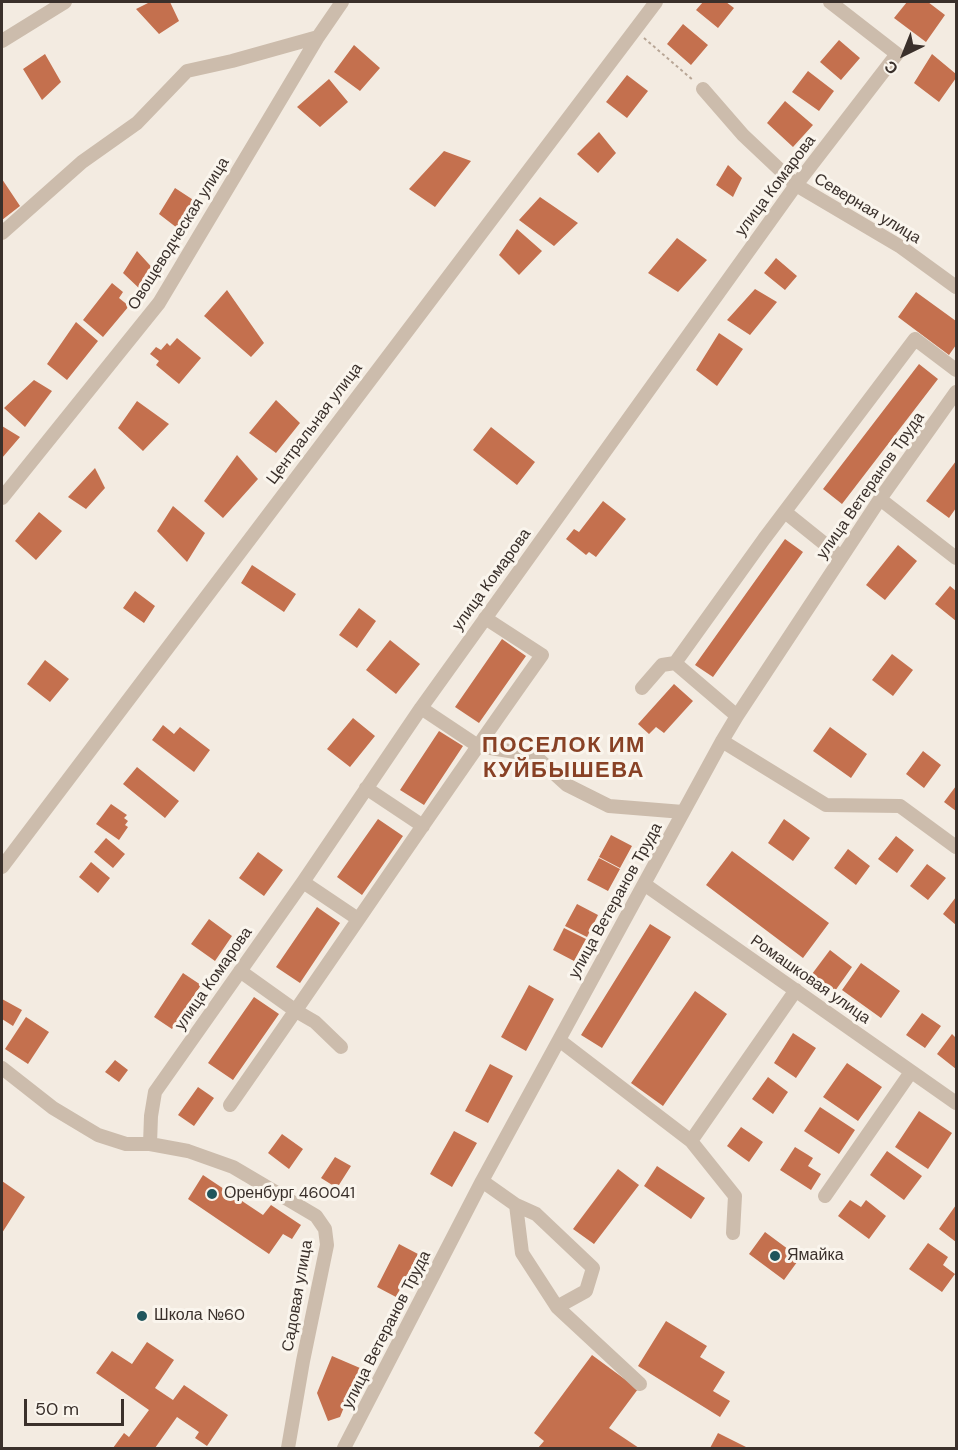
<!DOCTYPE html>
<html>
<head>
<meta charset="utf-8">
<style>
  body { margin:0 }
  #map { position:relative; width:958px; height:1450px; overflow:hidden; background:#f3ebe1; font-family:"DM Sans",sans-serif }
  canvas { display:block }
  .frame { position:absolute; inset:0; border:3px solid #3a302b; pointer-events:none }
  .north { position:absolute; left:874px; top:24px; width:60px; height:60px; -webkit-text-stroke:4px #faf5ed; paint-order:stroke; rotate:223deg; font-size:16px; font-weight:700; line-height:24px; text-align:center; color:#3a302b }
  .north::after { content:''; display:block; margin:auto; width:21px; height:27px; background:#3a302b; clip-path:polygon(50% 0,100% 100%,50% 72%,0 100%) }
  .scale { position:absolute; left:24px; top:1399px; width:100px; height:27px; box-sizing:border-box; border:3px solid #3a302b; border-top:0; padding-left:8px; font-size:18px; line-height:21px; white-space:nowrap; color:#3a302b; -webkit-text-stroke:4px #faf5ed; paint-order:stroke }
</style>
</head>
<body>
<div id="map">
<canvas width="958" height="1450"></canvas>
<div class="frame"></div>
<div class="north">С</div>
<div class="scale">50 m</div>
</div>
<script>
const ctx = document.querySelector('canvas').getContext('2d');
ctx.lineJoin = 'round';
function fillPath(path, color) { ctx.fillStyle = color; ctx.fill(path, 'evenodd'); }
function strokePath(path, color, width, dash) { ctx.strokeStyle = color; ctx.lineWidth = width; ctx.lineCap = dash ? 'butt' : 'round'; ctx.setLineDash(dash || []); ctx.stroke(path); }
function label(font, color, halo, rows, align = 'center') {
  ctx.font = font + ' "DM Sans",sans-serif'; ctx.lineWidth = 6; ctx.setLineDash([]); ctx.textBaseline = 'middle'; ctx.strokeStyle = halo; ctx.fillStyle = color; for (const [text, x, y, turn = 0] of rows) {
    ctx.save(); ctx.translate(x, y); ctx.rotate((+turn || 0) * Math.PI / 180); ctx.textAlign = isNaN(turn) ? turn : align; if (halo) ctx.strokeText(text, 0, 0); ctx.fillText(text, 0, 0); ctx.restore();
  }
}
fillPath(new Path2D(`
  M150,2H170L179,21L159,34L136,9Z
  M703,2H726L734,8L718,28L696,10Z
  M907,2H928L945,15L926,42L894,18Z
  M683,24L708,45L691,65L667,44Z
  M839,40L860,58L841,80L820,62Z
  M354,45L380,68L360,91L334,72Z
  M45,54L61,82L42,100L23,69Z
  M932,54L956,74V78L939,102L914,83Z
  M808,71L834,91L819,111L792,92Z
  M627,75L648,91L627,118L606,102Z
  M329,79L348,102L320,127L297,107Z
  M785,101L813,125L793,147L767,123Z
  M599,132L616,153L598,173L577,154Z
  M444,151L471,161L435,207L409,189Z
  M728,165L742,178L733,197L716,185Z
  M2,179L20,206L2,220Z
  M175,188L198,203L181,231L159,214Z
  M540,197L578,223L554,246L519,220Z
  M517,229L542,251L519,275L499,255Z
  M677,238L707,260L678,292L648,273Z
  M137,251L157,273L142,291L123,273Z
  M776,258L797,276L785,290L764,273Z
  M112,283L123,292L119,298L129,306L103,337L83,320Z
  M755,289L777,302L750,335L727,320Z
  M227,290L264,343L251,357L204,316Z
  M916,292L956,321V345L949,355L898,317Z
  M76,322L98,341L67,380L47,364Z
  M719,333L743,349L717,386L696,370Z
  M177,338L201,358L179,384L156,365L159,361L150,354L156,347L161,350L167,343L170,346Z
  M919,364L938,379L842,504L823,489Z
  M34,380L52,391L25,427L4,408Z
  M276,400L300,423L276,453L249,433Z
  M137,401L169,424L143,451L118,428Z
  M2,426L20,437L2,458Z
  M491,427L535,462L517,485L473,450Z
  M237,455L258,479L223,518L204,501Z
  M956,461V508L949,518L926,501Z
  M95,468L105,488L86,509L68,497Z
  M603,501L626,519L596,557L589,552L586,555L566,539L574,529L579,532Z
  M173,506L205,533L187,562L157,531Z
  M39,512L62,531L36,560L15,541Z
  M785,539L803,552L713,677L695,665Z
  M898,545L917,561L885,600L866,585Z
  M252,565L296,594L284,612L241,583Z
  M950,586L956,591V621L935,604Z
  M135,591L155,606L144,623L123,608Z
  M359,608L376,621L357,648L339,635Z
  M502,639L526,656L479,723L455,707Z
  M390,640L420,664L396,694L366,670Z
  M892,654L913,670L893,696L872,680Z
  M45,660L69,679L50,702L27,684Z
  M674,684L693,701L664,733L656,727L649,734L638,724Z
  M353,718L375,736L350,767L327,749Z
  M163,725L174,734L180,727L210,750L194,772L152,740Z
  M830,727L867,754L851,778L813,751Z
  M439,731L463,746L424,805L400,790Z
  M923,751L941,765L924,788L906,774Z
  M137,767L179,801L165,818L123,784Z
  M956,786V811L944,802Z
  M111,804L127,815L124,818L128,821L125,825L128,827L119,840L96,824Z
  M378,819L403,836L362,895L337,877Z
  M784,819L810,838L793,861L768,843Z
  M611,835L632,846L620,868L599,857Z
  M896,836L914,850L897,873L878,859Z
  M106,838L125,854L113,868L94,852Z
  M848,849L870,866L856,885L834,868Z
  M732,851L829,923L803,958L706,885Z
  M258,852L283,870L264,896L239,878Z
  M599,858L620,869L608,891L587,880Z
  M91,862L110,878L98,893L79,877Z
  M927,864L946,878L928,900L910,886Z
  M956,897V925L943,914Z
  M577,904L598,915L587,937L565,926Z
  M317,907L340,923L300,983L276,967Z
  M209,919L232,936L215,961L191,944Z
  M650,924L671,937L602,1048L581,1035Z
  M564,928L586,939L574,961L553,950Z
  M830,950L852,967L835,991L812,974Z
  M861,963L900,991L881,1018L842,990Z
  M183,973L201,985L172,1029L154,1017Z
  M529,985L554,999L526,1051L501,1037Z
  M695,991L727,1014L663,1106L631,1083Z
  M254,997L279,1014L233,1080L208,1063Z
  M2,999L22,1010L13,1026L2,1019Z
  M922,1013L941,1026L925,1048L906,1035Z
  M26,1017L49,1032L28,1064L5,1049Z
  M793,1033L816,1048L796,1078L774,1063Z
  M952,1034L956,1038V1069L937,1054Z
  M115,1060L128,1070L119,1082L105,1072Z
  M847,1063L882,1087L858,1121L823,1097Z
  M490,1064L513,1076L488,1123L465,1111Z
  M768,1077L788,1092L773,1114L752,1099Z
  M198,1087L214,1098L194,1126L178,1115Z
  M820,1107L855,1130L839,1154L804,1131Z
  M919,1111L952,1133L928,1169L895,1147Z
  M741,1127L763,1142L749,1162L727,1146Z
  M454,1131L477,1143L452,1187L430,1174Z
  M282,1134L303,1149L289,1169L268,1153Z
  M795,1147L813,1158L808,1166L821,1174L811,1190L780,1170Z
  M887,1151L922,1176L904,1200L870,1175Z
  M335,1157L351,1166L337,1188L321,1178Z
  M657,1166L705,1198L691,1219L644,1186Z
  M618,1169L639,1185L594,1244L573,1229Z
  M203,1175L263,1215L271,1205L301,1225L292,1239L283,1234L269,1254L188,1199Z
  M2,1181L25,1197L2,1233Z
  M850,1200L861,1207L866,1200L886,1216L869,1239L838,1216Z
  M956,1205V1242L939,1229Z
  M765,1232L800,1258L784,1280L749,1254Z
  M928,1243L948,1257L943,1265L955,1274L942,1292L909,1269Z
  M399,1244L418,1254L396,1297L377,1287Z
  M666,1321L707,1346L700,1357L725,1372L713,1391L730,1401L720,1417L638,1366Z
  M147,1342L174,1360L155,1388L173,1400L184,1385L228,1415L207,1446L195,1438L199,1432L177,1417L155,1448H113L124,1433L129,1437L149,1410L96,1373L112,1351L132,1364Z
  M592,1355L638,1389L609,1428L639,1448H538L544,1441L534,1433Z
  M332,1356L360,1368L340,1417L328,1421L317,1393Z
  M718,1433L748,1448H710Z`), '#c4704e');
strokePath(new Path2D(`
  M644,38L694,81`), '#b8a696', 2, [3, 3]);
strokePath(new Path2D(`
  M2,41L65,2
  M703,89L743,135L796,185L901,247L956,287
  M2,233L82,162L137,123L187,71L232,61L318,37
  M2,498L159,303L318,37L342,2
  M880,499L956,558
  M785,512L841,557
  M642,688L662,665L675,663
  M421,708L478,746L534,755L567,785L609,806L683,812
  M737,716L675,663L764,539L915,339L956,370
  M722,741L826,805L900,806L956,847
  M366,788L423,826
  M2,867L656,2
  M303,882L358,919
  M644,884L956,1103
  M240,971L296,1011L315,1022L341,1047
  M559,1040L691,1141L735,1196L733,1233
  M2,1068L53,1108L98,1135L126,1144H150L188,1151L233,1167L316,1216L325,1229L327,1245L303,1361L288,1448
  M230,1105C335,955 436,804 542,655L485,618
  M691,1141L796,990
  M150,1144L151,1116L155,1092L303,882L421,708L796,185L897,54L830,2
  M482,1181L516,1205L522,1253L557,1307L640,1384
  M825,1196L911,1072
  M516,1205L536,1214L593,1268L586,1291L557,1307
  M344,1448L482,1181L722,741L737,716L880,499L956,392`), '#ccbcac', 14);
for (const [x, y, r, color] of [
  [212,1194,6,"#20555c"],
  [775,1256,6,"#20555c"],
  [142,1316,6,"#20555c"]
]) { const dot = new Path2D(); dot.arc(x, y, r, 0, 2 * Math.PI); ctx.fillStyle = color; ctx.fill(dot); strokePath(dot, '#faf5ed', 2); }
label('16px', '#3a302b', '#faf5ed', [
  ["улица Комарова",776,186,-53],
  ["Северная улица",867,209,31],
  ["Овощеводческая улица",179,234,-58],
  ["Центральная улица",315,424,-53],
  ["улица Ветеранов Труда",871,486,-55],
  ["улица Комарова",492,580,-54],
  ["улица Ветеранов Труда",616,901,-61],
  ["улица Комарова",214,979,-55],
  ["Ромашковая улица",810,980,35],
  ["Садовая улица",298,1296,-80],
  ["улица Ветеранов Труда",387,1330,-63]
]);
label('16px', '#3a302b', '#faf5ed', [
  ["Оренбург 460041",224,1194],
  ["Ямайка",787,1256],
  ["Школа №60",154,1316]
], 'left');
ctx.letterSpacing = '1.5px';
label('bold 22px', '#884125', '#faf5ed', [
  ["ПОСЕЛОК ИМ",564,746],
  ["КУЙБЫШЕВА",564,771]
]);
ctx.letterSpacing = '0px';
</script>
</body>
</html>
